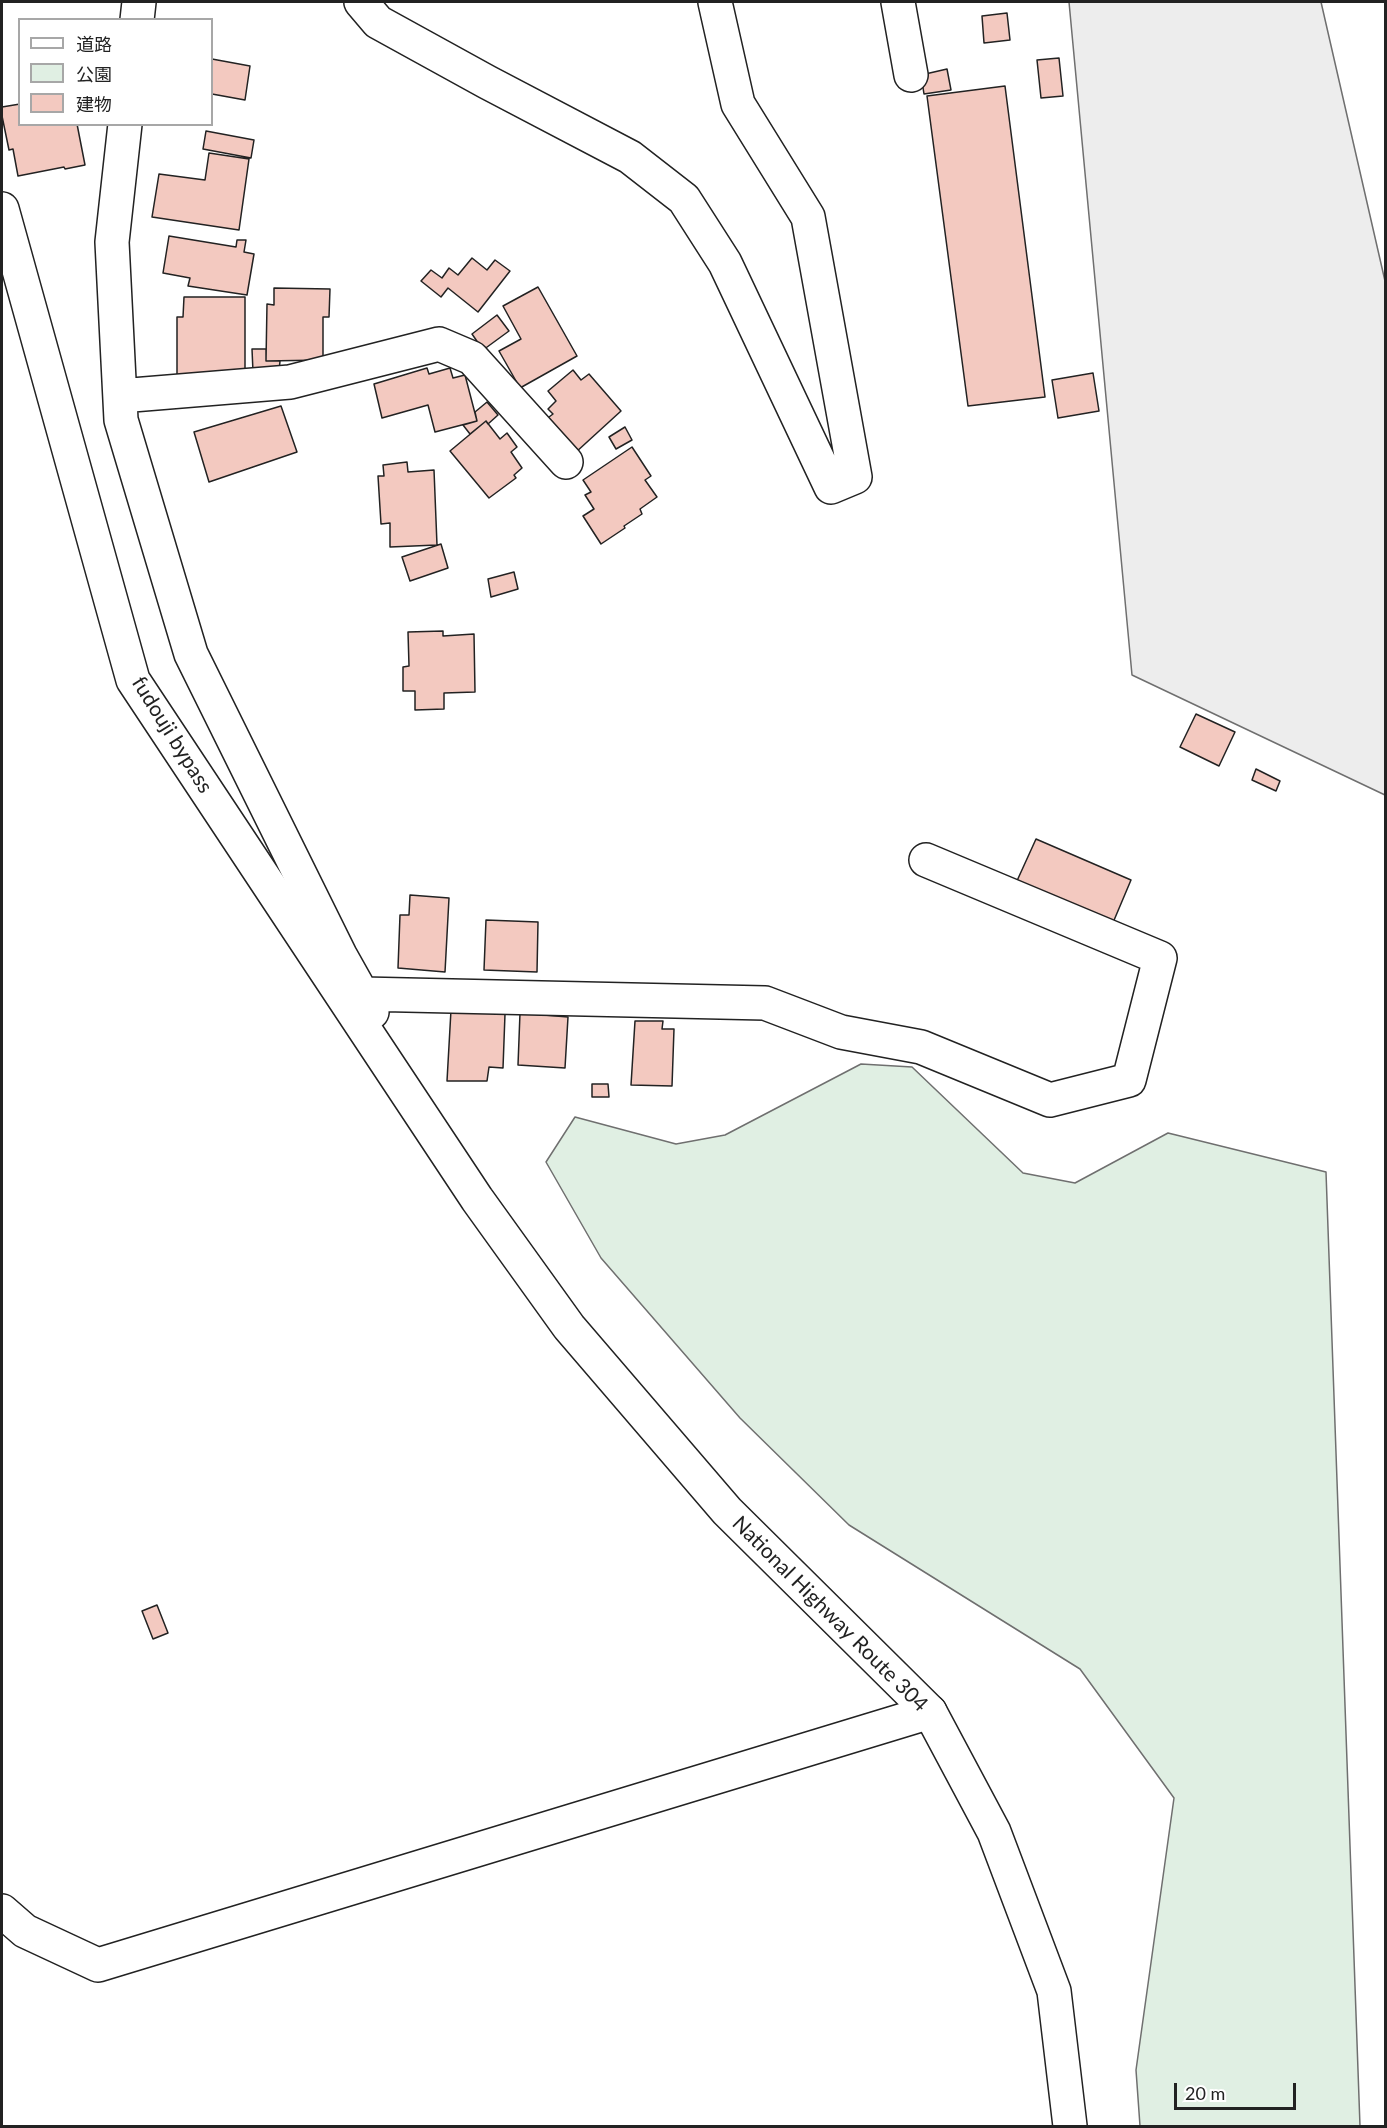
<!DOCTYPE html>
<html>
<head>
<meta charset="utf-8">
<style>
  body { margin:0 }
  #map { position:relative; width:1387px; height:2128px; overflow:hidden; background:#fff; font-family:Lato,"Noto Sans JP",sans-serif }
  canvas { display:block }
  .frame { position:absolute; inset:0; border:3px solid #222; pointer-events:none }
  .legend { position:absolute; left:18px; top:18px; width:195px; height:108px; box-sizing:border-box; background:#fff; border:2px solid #a7a7a7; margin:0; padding:8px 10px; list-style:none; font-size:18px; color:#222 }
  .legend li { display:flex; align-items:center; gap:12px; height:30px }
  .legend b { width:30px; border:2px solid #a7a7a7 }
  .scale { position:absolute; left:1174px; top:2083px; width:122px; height:27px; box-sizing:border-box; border:3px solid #222; border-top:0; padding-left:8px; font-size:18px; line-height:21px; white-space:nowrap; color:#222; -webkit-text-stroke:4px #fff; paint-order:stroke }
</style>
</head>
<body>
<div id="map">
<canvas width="1387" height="2128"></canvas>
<div class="frame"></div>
<ul class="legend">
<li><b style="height:8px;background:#fff"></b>道路</li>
<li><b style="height:16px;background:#e0efe3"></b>公園</li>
<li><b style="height:16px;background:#f3c9c0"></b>建物</li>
</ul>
<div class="scale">20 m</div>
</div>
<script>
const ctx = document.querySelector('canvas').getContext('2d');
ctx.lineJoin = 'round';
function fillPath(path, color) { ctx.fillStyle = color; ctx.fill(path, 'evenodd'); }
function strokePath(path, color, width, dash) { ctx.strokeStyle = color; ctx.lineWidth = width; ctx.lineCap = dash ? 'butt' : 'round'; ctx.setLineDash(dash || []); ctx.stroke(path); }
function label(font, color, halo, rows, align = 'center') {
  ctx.font = font + ' Lato,sans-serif'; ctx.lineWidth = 4.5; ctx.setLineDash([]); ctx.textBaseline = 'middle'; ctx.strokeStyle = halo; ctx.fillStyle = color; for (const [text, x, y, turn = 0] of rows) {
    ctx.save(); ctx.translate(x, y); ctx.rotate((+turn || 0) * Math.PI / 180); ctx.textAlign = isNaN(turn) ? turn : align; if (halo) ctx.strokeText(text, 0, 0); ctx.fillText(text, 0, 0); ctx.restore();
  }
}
const green = new Path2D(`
  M861,1064L912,1067L1023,1173L1075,1183L1168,1133L1326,1172L1360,2126H1140L1136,2070L1174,1798L1080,1669L849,1525L740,1418L601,1258L546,1162L575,1117L676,1144L725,1135Z`);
fillPath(green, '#e0efe3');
strokePath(green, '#6f6f6f', 1.5);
const parking = new Path2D(`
  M1069,2H1321L1385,281V795L1132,675Z`);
fillPath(parking, '#ededed');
strokePath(parking, '#6f6f6f', 1.5);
const building = new Path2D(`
  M1007,13L1010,40L984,43L982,16Z
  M1059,58L1063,96L1041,98L1037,60Z
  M212,59L250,66L245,100L212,94V96Z
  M947,69L951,90L924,94L921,75Z
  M1005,86L1045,397L968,406L927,96Z
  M20,104V124H77L85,165L65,169L64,167L18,176L13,149L9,150L2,116V107Z
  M206,131L254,140L251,158L203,149Z
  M209,153L249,159L239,230L152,217L159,174L205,180Z
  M169,236L236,247L237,240H246L244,252L254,254L247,295L188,286L190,278L163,273Z
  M472,258L487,270L495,260L510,271L478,312L448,288L441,297L421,281L431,270L442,278L449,268L458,275Z
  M538,287L577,356L520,388L499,351L521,339L503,306Z
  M274,288L330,289L329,317H323V360L266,361L267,304L274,305Z
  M184,297H245V373L177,375V317H183Z
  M497,315L509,331L483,350L472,334Z
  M252,349H266V361H280L279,372H253Z
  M427,368L429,374L450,368L453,378L465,375L477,421L435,432L428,405L382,418L374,384Z
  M573,370L581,380L589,374L621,411L575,453L545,420L553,414L548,409L556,401L548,391Z
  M1093,373L1099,411L1058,418L1052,380Z
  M487,402L498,415L488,424L486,421L470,434L463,425L477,421L475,412Z
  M281,406L297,452L209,482L194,432Z
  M486,421L500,439L507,433L517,447L511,452L522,468L514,475L516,478L489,498L450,451Z
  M625,427L632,440L616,449L609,437Z
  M632,447L651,476L645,480L657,497L640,509L642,514L624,526L625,528L601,544L583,516L594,509L585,495L591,492L583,480Z
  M407,462L408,472L434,470L437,545L390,547V523L381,524L378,476H384L383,465Z
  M441,544L448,568L410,581L402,557Z
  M514,572L518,589L491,597L488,579Z
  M443,631V636L474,634L475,692L444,693V709L415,710V691H403V667L409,666L408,632Z
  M1196,714L1235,732L1219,766L1180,747Z
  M1256,769L1280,781L1276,791L1252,780Z
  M1036,839L1131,880L1112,925L1016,883Z
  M410,895L449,898L445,972L398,968L400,915H409Z
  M486,920L538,922L537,972L484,970Z
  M451,1010L505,1014L503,1068L489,1067L487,1081H447Z
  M520,1013L568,1017L565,1068L518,1065Z
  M635,1021H663L662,1029H674L672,1086L631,1085Z
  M592,1084H608L609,1097H592Z
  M157,1605L168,1633L153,1639L142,1611Z`);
fillPath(building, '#f3c9c0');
strokePath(building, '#222', 1.5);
const minor = new Path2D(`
  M361,2L378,22L487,82L630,157L684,199L725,263L831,487L855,477L808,217L738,104L715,2
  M898,2L911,75
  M137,20L139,2
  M125,124L112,242L121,420L191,654L340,955L372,1012
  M120,396L290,382L439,344L472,358L566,462
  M362,994L765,1003L841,1032L921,1047L1050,1100L1129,1080L1160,958L926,860
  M2,1911L25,1931L98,1965L930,1712`);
const highway = new Path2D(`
  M2,209L133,680L477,1199L569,1327L727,1511L930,1712L994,1832L1054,1991L1070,2126`);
strokePath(minor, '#222', 36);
strokePath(highway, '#222', 36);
strokePath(minor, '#fff', 33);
strokePath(highway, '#fff', 33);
label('21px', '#222', '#fff', [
  ["fudouji bypass",172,735,58],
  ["National Highway Route 304",830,1614,45]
]);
</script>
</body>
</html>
